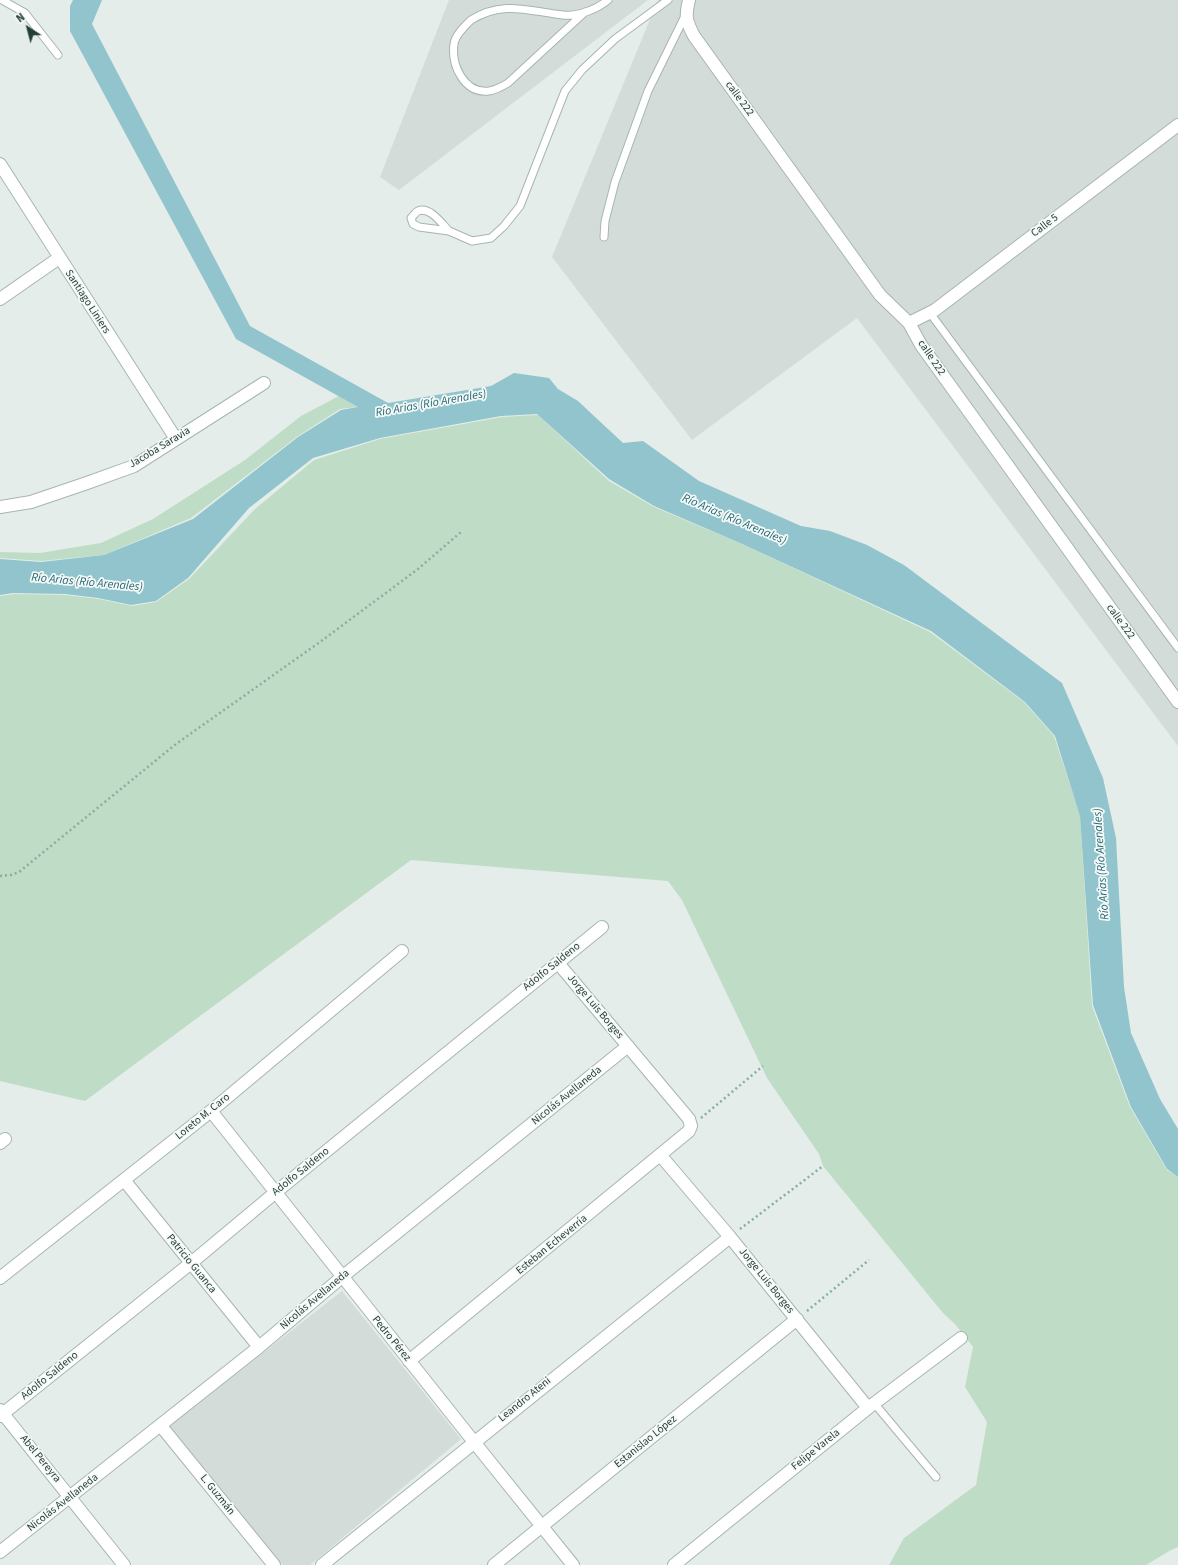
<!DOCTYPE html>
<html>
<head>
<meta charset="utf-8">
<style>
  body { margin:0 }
  #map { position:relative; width:1178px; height:1565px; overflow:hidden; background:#e4ede9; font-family:"Source Sans 3",sans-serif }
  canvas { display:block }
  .north { position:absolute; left:8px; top:8px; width:40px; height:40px; -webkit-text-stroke:3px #f5f9f7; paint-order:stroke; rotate:324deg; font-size:11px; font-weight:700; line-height:16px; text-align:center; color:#253d37 }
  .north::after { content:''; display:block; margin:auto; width:14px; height:18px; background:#253d37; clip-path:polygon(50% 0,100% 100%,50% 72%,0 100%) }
</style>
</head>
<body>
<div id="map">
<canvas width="1178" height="1565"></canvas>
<div class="north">N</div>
</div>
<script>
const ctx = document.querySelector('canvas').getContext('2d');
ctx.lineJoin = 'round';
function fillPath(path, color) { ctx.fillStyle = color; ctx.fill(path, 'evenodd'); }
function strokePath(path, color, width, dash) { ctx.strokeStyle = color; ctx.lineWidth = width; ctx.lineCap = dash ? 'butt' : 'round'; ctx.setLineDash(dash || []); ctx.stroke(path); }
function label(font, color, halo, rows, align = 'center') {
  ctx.font = font + ' "Source Sans 3",sans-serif'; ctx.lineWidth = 3.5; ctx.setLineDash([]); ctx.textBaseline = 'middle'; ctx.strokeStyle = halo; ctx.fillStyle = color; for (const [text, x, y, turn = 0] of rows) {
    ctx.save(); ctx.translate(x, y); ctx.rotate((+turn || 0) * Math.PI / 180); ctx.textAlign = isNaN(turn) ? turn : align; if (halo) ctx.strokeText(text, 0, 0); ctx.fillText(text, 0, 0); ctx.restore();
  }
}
fillPath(new Path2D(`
  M449,0H648L399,190L380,177Z
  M658,0H1178V746L857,318L692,440L552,257Z
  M342,1291L461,1439L310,1565H283L170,1426Z`), '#d3dcd8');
fillPath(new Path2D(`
  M339,396L358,407L340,409L298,436L191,518L104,555L41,561L0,558V552L40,553L101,543L153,519L245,460L301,416Z
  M538,415L609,481L654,507L740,543L930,632L1024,702L1054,736L1080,815L1092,1006L1130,1107L1167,1170L1178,1177V1547L1171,1550L1146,1565H889L904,1538L976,1485L987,1422L965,1387L973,1347L955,1324L943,1313L823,1166L819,1154L767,1078L682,900L668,881L411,860L85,1101L0,1081V596L14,594L65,595L99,599L132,606L156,602L189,579L255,509L314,460L380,439L502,417Z`), '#bfdcc7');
fillPath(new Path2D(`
  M73,0H102L92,24L250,326L388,403L491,386L514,373L549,378L558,389L578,401L623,443L643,441L699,481L801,526L830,531L867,545L904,565L1062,683L1103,778L1116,838L1124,987L1131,1033L1160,1099L1178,1129V1177L1167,1169L1131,1107L1093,1005L1080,816L1055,736L1025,702L931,631L740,543L654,506L609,479L537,414L501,416L380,438L313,458L249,508L188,578L156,601L131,605L98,598L65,594L13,593L0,595V559L41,562L104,555L193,519L298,437L341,410L358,407L236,339L70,31V6Z`), '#91c4cd');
const lane = new Path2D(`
  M2,0L25,13L58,55
  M585,12L508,83C503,86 495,90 489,91C464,94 451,65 454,44C455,35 465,26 471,20C503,0 528,11 563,15C578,17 597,9 608,0
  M449,231C442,224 430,206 418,211C416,212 413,216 411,218L413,224L419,227L449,231L472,241L491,238L504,226L520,206L565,91L582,70L615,39L668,0
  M604,237L605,221L615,182L648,91L685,16
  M930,313L1178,648
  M874,1403L936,1477`);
const street = new Path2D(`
  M689,0C685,17 686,21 694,36L880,295L909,323L921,345L1178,702
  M0,164L176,439
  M0,299L59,258
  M909,323L935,310L1178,125
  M0,507L31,502L87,483L134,466L264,383
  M211,1111L474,1442L573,1565
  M0,1143L5,1139
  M661,1156L730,1237L868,1408
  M124,1180L259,1347
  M0,1278L211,1111L402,951
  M409,1361L689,1131L691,1126L689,1119L558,963
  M0,1410L124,1565
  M0,1416L191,1263L276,1192L602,927
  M161,1426L274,1565
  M0,1552L259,1347L342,1277L628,1046
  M322,1565L730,1237
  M494,1565L797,1319
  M674,1565L868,1408L961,1338`);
strokePath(lane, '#a7b5b0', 9);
strokePath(street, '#a7b5b0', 14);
strokePath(new Path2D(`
  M0,876L11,875L19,872L176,744L320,642L418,569L461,532
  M701,1118L763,1066
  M740,1229L823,1166
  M807,1311L869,1260`), '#87aea2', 2.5, [2, 3]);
strokePath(lane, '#fff', 7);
strokePath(street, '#fff', 12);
label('11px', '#253d37', '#f5f9f7', [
  ["calle 222",739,99,54],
  ["Calle 5",1045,226,-37],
  ["Santiago Liniers",87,302,57],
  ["calle 222",931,358,56],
  ["Jacoba Saravia",160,448,-31],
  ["calle 222",1120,622,54],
  ["Adolfo Saldeno",552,967,-39],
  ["Jorge Luis Borges",595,1007,50],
  ["Nicolás Avellaneda",567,1096,-39],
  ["Loreto M. Caro",203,1117,-39],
  ["Adolfo Saldeno",301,1172,-39],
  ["Esteban Echeverría",552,1245,-39],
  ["Patricio Guanca",191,1264,51],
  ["Jorge Luis Borges",766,1281,51],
  ["Nicolás Avellaneda",315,1300,-40],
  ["Pedro Pérez",391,1339,51],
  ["Adolfo Saldeno",50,1376,-39],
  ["Leandro Ateni",525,1400,-39],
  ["Estanislao López",646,1442,-39],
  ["Felipe Varela",816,1450,-39],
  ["Abel Pereyra",40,1459,51],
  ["L. Guzmán",217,1495,51],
  ["Nicolás Avellaneda",63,1503,-38]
]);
label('italic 12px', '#236875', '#f5f9f7', [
  ["Río Arias (Río Arenales)",431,404,-10],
  ["Río Arias (Río Arenales)",734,520,23],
  ["Río Arias (Río Arenales)",87,583,5],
  ["Río Arias (Río Arenales)",1102,864,-94]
]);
</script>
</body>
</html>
